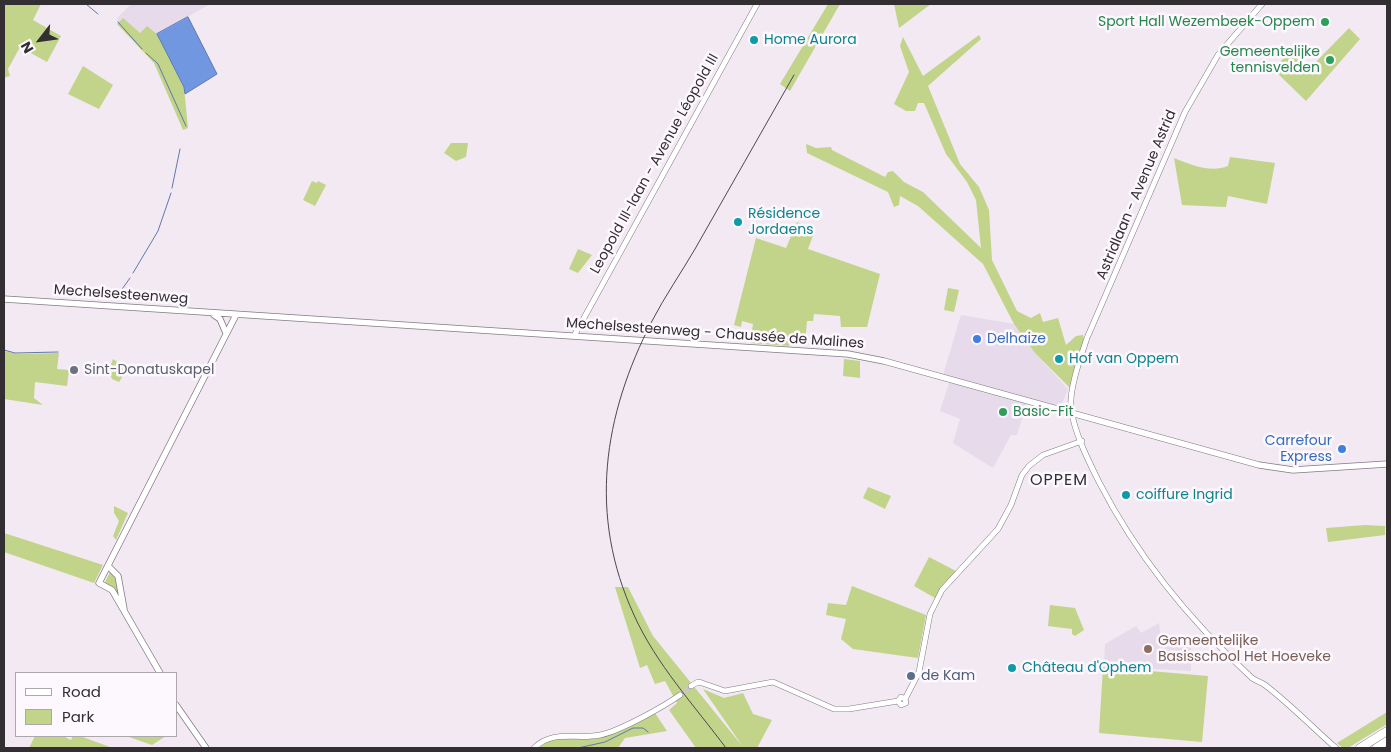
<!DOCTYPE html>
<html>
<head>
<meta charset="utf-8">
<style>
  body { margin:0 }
  #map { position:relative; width:1391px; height:752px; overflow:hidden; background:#f2e9f3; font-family:Poppins,sans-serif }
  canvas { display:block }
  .frame { position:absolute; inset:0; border:5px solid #322e32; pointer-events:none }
  .legend { position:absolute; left:15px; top:672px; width:162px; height:65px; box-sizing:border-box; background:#fdf8fe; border:1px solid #aca7ac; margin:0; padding:6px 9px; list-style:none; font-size:15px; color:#322e32 }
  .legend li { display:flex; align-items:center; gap:10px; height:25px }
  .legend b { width:25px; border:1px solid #aca7ac }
  .north { position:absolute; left:15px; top:15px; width:50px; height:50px; -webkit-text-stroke:4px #fdf8fe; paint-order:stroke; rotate:240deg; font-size:14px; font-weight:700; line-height:20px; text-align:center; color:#322e32 }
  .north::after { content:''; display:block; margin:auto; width:18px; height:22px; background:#322e32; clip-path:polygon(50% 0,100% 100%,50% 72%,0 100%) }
</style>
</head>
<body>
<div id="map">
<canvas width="1391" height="752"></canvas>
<div class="frame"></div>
<ul class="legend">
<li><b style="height:6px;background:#fff"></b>Road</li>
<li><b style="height:14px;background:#c1d48a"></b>Park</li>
</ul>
<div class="north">N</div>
</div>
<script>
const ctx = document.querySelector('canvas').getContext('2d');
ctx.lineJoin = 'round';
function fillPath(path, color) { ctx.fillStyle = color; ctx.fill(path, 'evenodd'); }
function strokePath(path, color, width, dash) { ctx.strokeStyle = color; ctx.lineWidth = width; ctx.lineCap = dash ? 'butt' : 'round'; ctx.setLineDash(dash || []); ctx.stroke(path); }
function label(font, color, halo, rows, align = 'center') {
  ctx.font = font + ' Poppins,sans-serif'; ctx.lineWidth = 5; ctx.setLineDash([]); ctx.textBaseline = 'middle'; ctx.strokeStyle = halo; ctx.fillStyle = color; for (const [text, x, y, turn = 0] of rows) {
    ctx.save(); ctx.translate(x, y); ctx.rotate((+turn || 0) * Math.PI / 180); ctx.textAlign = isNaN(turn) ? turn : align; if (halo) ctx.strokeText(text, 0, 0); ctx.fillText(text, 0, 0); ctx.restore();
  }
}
fillPath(new Path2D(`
  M131,4H210L157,34L147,26L141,33L117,24L118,17Z
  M961,315L1014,324L1035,353L1068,389L1062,404L1055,405L1028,399L1017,435H1011L993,468L953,443L960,419L940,411L951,377L943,375Z
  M1159,623L1162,646L1191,647V671L1104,666L1105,644L1136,626L1141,633Z`), '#e7daea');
fillPath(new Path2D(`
  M4,4H41L33,20L61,36L47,62L20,47L8,69L10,76L4,78Z
  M828,4H840L790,91L780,84Z
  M894,4H931L899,28Z
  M123,18L140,33L147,26L157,34L184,87L188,128L183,130L154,63L117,24Z
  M1349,28L1360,39L1306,101L1273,69L1290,52L1309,69Z
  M979,35L981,39L928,86L960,164L979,187L989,210L992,260L1017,311L1031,318L1040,313L1043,322L1058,318L1066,345L1076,336L1083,335L1084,341L1071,389L1035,353L1014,324L983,264L918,206L900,196L899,205L894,207L888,192L807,153L806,144L816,148L831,147L832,150L885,177L888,172L893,171L904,182L923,192L981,248L976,200L967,182L946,154L924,103H918L915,111H906L894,104L909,72L900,46L903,37L923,76Z
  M83,66L113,85L99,109L68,94Z
  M451,143H468L466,157L456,161L444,153Z
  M1230,157L1275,163L1267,204L1228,196L1226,207L1182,205L1174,158C1191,165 1211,173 1228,166Z
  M312,181L317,183L318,181L326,185L315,206L303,200Z
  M797,222L815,230L808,249L880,274L867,327H841L840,316L814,314L813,321H807L805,343H790L789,346L750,343L753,324L742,321L741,327L734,325L756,238L786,248Z
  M578,249L592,255L578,273L569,269Z
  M948,288L959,290L954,312L944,310Z
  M4,351L18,354L59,353L57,369L69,370L67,386L35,382L34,398L43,405L4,399Z
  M113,359L125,367L126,371L119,382L112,379L109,370Z
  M844,359L860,361V378L843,376Z
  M868,487L891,496L885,509L863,498Z
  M114,506L128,513L116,540L113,536L119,521L114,513Z
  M1365,525L1385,526V535L1328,542L1326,528Z
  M4,533L103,565L94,583L4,552Z
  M929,557L956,571L935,598L914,586Z
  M110,572H114L120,595L118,597L105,582Z
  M852,586L926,615L918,658L853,649L841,639L846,619L826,615L828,603L846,605Z
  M615,587H628L653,636L743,747L703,689L724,698L743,693L753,714L772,720L757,748H696L669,710L677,703L665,681L655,684L647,665L640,668Z
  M1050,605L1075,608L1084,630L1075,636L1072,634V629L1048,626Z
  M1103,667L1208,676L1202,742L1099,733Z
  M1387,712V724L1348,748H1343L1337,743Z
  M655,713L667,731L625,738L618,748H539C558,730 581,742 604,736C621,731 638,720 655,713Z
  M35,736H63L71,740L73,736H80L110,747L29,748Z
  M126,736H166L152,745Z`), '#c1d48a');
const water = new Path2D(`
  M188,17L217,74L185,94L184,87L157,34Z`);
fillPath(water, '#7197e0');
strokePath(water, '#5e78ac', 1);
strokePath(new Path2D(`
  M86,4L98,14
  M118,22L142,49
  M146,53L158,64L186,126
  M172,188L180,149
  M133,273L158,231L171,193
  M115,299L130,278
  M4,350L15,353L58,352
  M578,748L605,742L633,728H643L648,732`), '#5e78ac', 1);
strokePath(new Path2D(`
  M680,695L691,686`), '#ccc4cc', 5, [5, 2.5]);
const tertiary = new Path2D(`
  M1262,4L1218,55L1185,112L1087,338C1081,356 1069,389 1071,408C1074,432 1088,460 1099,482C1137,556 1191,622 1252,678C1256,681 1261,682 1265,685C1290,704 1313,728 1336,748
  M574,336L757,4
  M691,686L698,682L702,683L725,691L773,682L834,709H849L898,701L901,697L905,699
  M898,701L901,705L906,703L905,699L919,672L930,614L942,590L998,529L1011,505L1022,475L1029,466L1043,455L1082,441
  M534,748C553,729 577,740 600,735C620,731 663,707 680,695`);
const secondary = new Path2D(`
  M4,299L848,354L884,361L1259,465L1293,470L1387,464
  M214,315L220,319L226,333
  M108,566L118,576L124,609
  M160,673L112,590L99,583L236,315
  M176,705L206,748`);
const motorway = new Path2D(`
  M1360,748L1387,731
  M1376,748L1387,741`);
strokePath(tertiary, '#827b84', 6);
strokePath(secondary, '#827b84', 7);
strokePath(motorway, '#827b84', 9);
strokePath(tertiary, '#fff', 5);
strokePath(secondary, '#fff', 5.5);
strokePath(motorway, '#fff', 8);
strokePath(new Path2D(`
  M726,748C694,705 656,664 634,615C588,515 603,416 652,321C665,296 681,273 695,249C728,191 761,133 794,75`), '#4c484d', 1);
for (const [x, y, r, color] of [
  [1325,22,5,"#2e9e5b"],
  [754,40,5,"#0f9aa8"],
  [1330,60,5,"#2e9e5b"],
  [738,222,5,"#0f9aa8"],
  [977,339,5,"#3f7fe0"],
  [1059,359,5,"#0f9aa8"],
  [74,370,5,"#6b7280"],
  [1003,412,5,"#2e9e5b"],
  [1342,449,5,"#3f7fe0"],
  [1126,495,5,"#0f9aa8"],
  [1148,649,5,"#8d6e63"],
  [1012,668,5,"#0f9aa8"],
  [911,676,5,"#5c6f8a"]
]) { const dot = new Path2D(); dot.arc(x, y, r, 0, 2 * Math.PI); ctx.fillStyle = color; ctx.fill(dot); strokePath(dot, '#fdf8fe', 2); }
label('14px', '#27864d', '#fdf8fe', [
  ["Sport Hall Wezembeek-Oppem",1315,22],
  ["Gemeentelijke",1320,52],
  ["tennisvelden",1320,68],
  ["Basic-Fit",1013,412,"left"]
], 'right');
label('14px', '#0d838f', '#fdf8fe', [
  ["Home Aurora",764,40],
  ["Résidence",748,214],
  ["Jordaens",748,230],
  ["Hof van Oppem",1069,359],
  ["coiffure Ingrid",1136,495],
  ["Château d'Ophem",1022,668]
], 'left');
label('14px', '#322e32', '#fdf8fe', [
  ["Leopold III-laan - Avenue Léopold III",655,164,-61],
  ["Astridlaan - Avenue Astrid",1137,195,-67],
  ["Mechelsesteenweg",121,295,4],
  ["Mechelsesteenweg - Chaussée de Malines",715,334,4]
]);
label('14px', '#366cbe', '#fdf8fe', [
  ["Delhaize",987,339],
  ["Carrefour",1332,441,"right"],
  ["Express",1332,457,"right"]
], 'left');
label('14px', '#5b616d', '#fdf8fe', [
  ["Sint-Donatuskapel",84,370]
], 'left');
label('14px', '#785e54', '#fdf8fe', [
  ["Gemeentelijke",1158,641],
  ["Basisschool Het Hoeveke",1158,657]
], 'left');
label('14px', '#4e5e75', '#fdf8fe', [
  ["de Kam",921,676]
], 'left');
ctx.letterSpacing = '1px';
label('16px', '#322e32', '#fdf8fe', [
  ["OPPEM",1059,481]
]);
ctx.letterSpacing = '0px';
</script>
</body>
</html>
